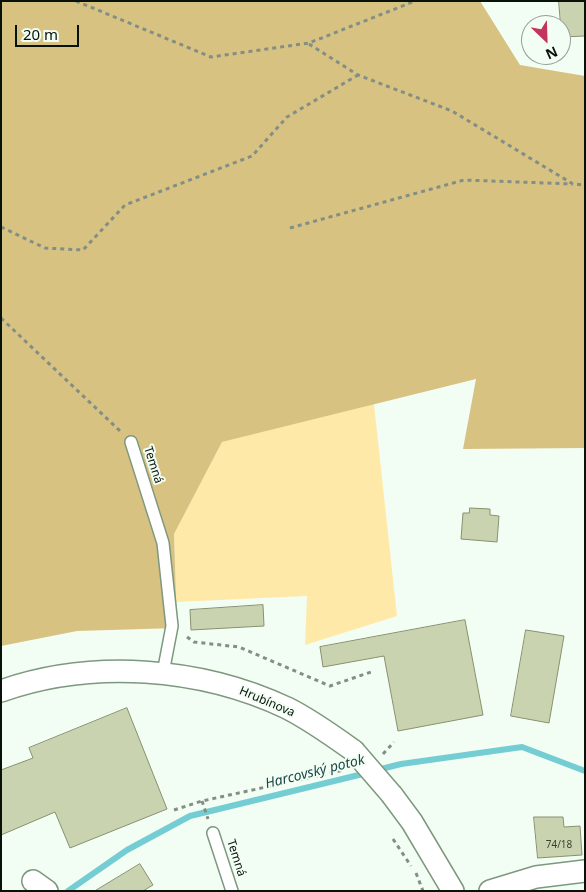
<!DOCTYPE html>
<html>
<head>
<meta charset="utf-8">
<style>
  body { margin:0 }
  #map { position:relative; width:586px; height:892px; overflow:hidden; background:#f2fef3; font-family:"Noto Sans",sans-serif }
  canvas { display:block }
  .frame { position:absolute; inset:0; border:2px solid #081209; pointer-events:none }
  .north { position:absolute; left:521px; top:15px; width:50px; height:50px; box-sizing:border-box; background:#f2fef3; border:1px solid #94a095; border-radius:50%; rotate:156deg; font-size:14px; font-weight:700; line-height:20px; text-align:center; color:#081209 }
  .north::after { content:''; display:block; margin:auto; width:18px; height:22px; background:#c4355b; clip-path:polygon(50% 0,100% 100%,50% 72%,0 100%) }
  .scale { position:absolute; left:15px; top:25px; width:64px; height:22px; box-sizing:border-box; border:2px solid #081209; border-top:0; padding-left:6px; font-size:15px; line-height:18px; white-space:nowrap; color:#081209; -webkit-text-stroke:4px #f2fef3; paint-order:stroke }
</style>
</head>
<body>
<div id="map">
<canvas width="586" height="892"></canvas>
<div class="frame"></div>
<div class="north">N</div>
<div class="scale">20 m</div>
</div>
<script>
const ctx = document.querySelector('canvas').getContext('2d');
ctx.lineJoin = 'round';
function fillPath(path, color) { ctx.fillStyle = color; ctx.fill(path, 'evenodd'); }
function strokePath(path, color, width, dash) { ctx.strokeStyle = color; ctx.lineWidth = width; ctx.lineCap = dash ? 'butt' : 'round'; ctx.setLineDash(dash || []); ctx.stroke(path); }
function label(font, color, halo, rows, align = 'center') {
  ctx.font = font + ' "Noto Sans",sans-serif'; ctx.lineWidth = 4; ctx.setLineDash([]); ctx.textBaseline = 'middle'; ctx.strokeStyle = halo; ctx.fillStyle = color; for (const [text, x, y, turn = 0] of rows) {
    ctx.save(); ctx.translate(x, y); ctx.rotate((+turn || 0) * Math.PI / 180); ctx.textAlign = isNaN(turn) ? turn : align; if (halo) ctx.strokeText(text, 0, 0); ctx.fillText(text, 0, 0); ctx.restore();
  }
}
fillPath(new Path2D(`
  M374,404L397,616L305,645L307,596L176,602L174,534L222,442Z`), '#ffe9a8');
fillPath(new Path2D(`
  M1,1H480L520,65L585,76V448L463,449L476,379L222,442L174,534L177,628L77,631L1,646Z`), '#d7c282');
strokePath(new Path2D(`
  M377,770L401,764L522,747L585,771
  M68,891L127,850L190,816L367,773`), '#74cdd3', 6);
const building = new Path2D(`
  M559,1H585V36L562,37Z
  M470,508L490,509V515L499,516L497,542L461,539L463,513H469Z
  M263,605L264,626L191,630L190,610Z
  M465,620L483,715L398,731L384,656L323,667L320,647Z
  M526,630L564,636L549,723L511,716Z
  M127,708L167,809L70,848L55,812L1,835V770L33,758L29,748Z
  M534,817H563L564,827L580,826L582,855L538,858Z
  M140,864L153,885L143,891H95Z`);
fillPath(building, '#cad3b0');
strokePath(building, '#88906f', 1);
const lane = new Path2D(`
  M131,442L163,543L172,626L163,673
  M213,833L232,891`);
const street = new Path2D(`
  M1,691C92,659 200,667 287,708C311,720 333,736 354,751
  M392,795L412,822L453,891
  M33,881L47,891
  M490,891L536,877L585,871`);
strokePath(lane, '#7d987e', 14);
strokePath(street, '#7d987e', 24);
strokePath(new Path2D(`
  M76,1L211,57L309,43L415,1
  M309,44L358,75L452,111L573,184L585,185
  M1,227L45,248L83,250L125,205L252,156L287,117L358,75
  M290,228L464,180L573,184
  M1,318L120,431
  M187,637L194,642L239,647L330,686L371,672
  M383,754L394,742
  M202,801L208,819
  M174,810L202,801L344,770
  M393,839L411,866
  M416,873L423,891`), '#838e84', 3, [4, 4]);
strokePath(lane, '#fff', 11);
strokePath(street, '#fff', 21);
const streetBridge = new Path2D(`
  M354,751L392,795`);
strokePath(streetBridge, '#7d987e', 24, []);
strokePath(streetBridge, '#fff', 21);
label('10px', '#384233', null, [
  ["74/18",559,845]
]);
label('12px', '#081209', '#f2fef3', [
  ["Temná",153,465,72],
  ["Hrubínova",267,702,23],
  ["Temná",236,858,72]
]);
label('italic 14px', '#1d4749', '#f2fef3', [
  ["Harcovský potok",315,772,-14]
]);
</script>
</body>
</html>
